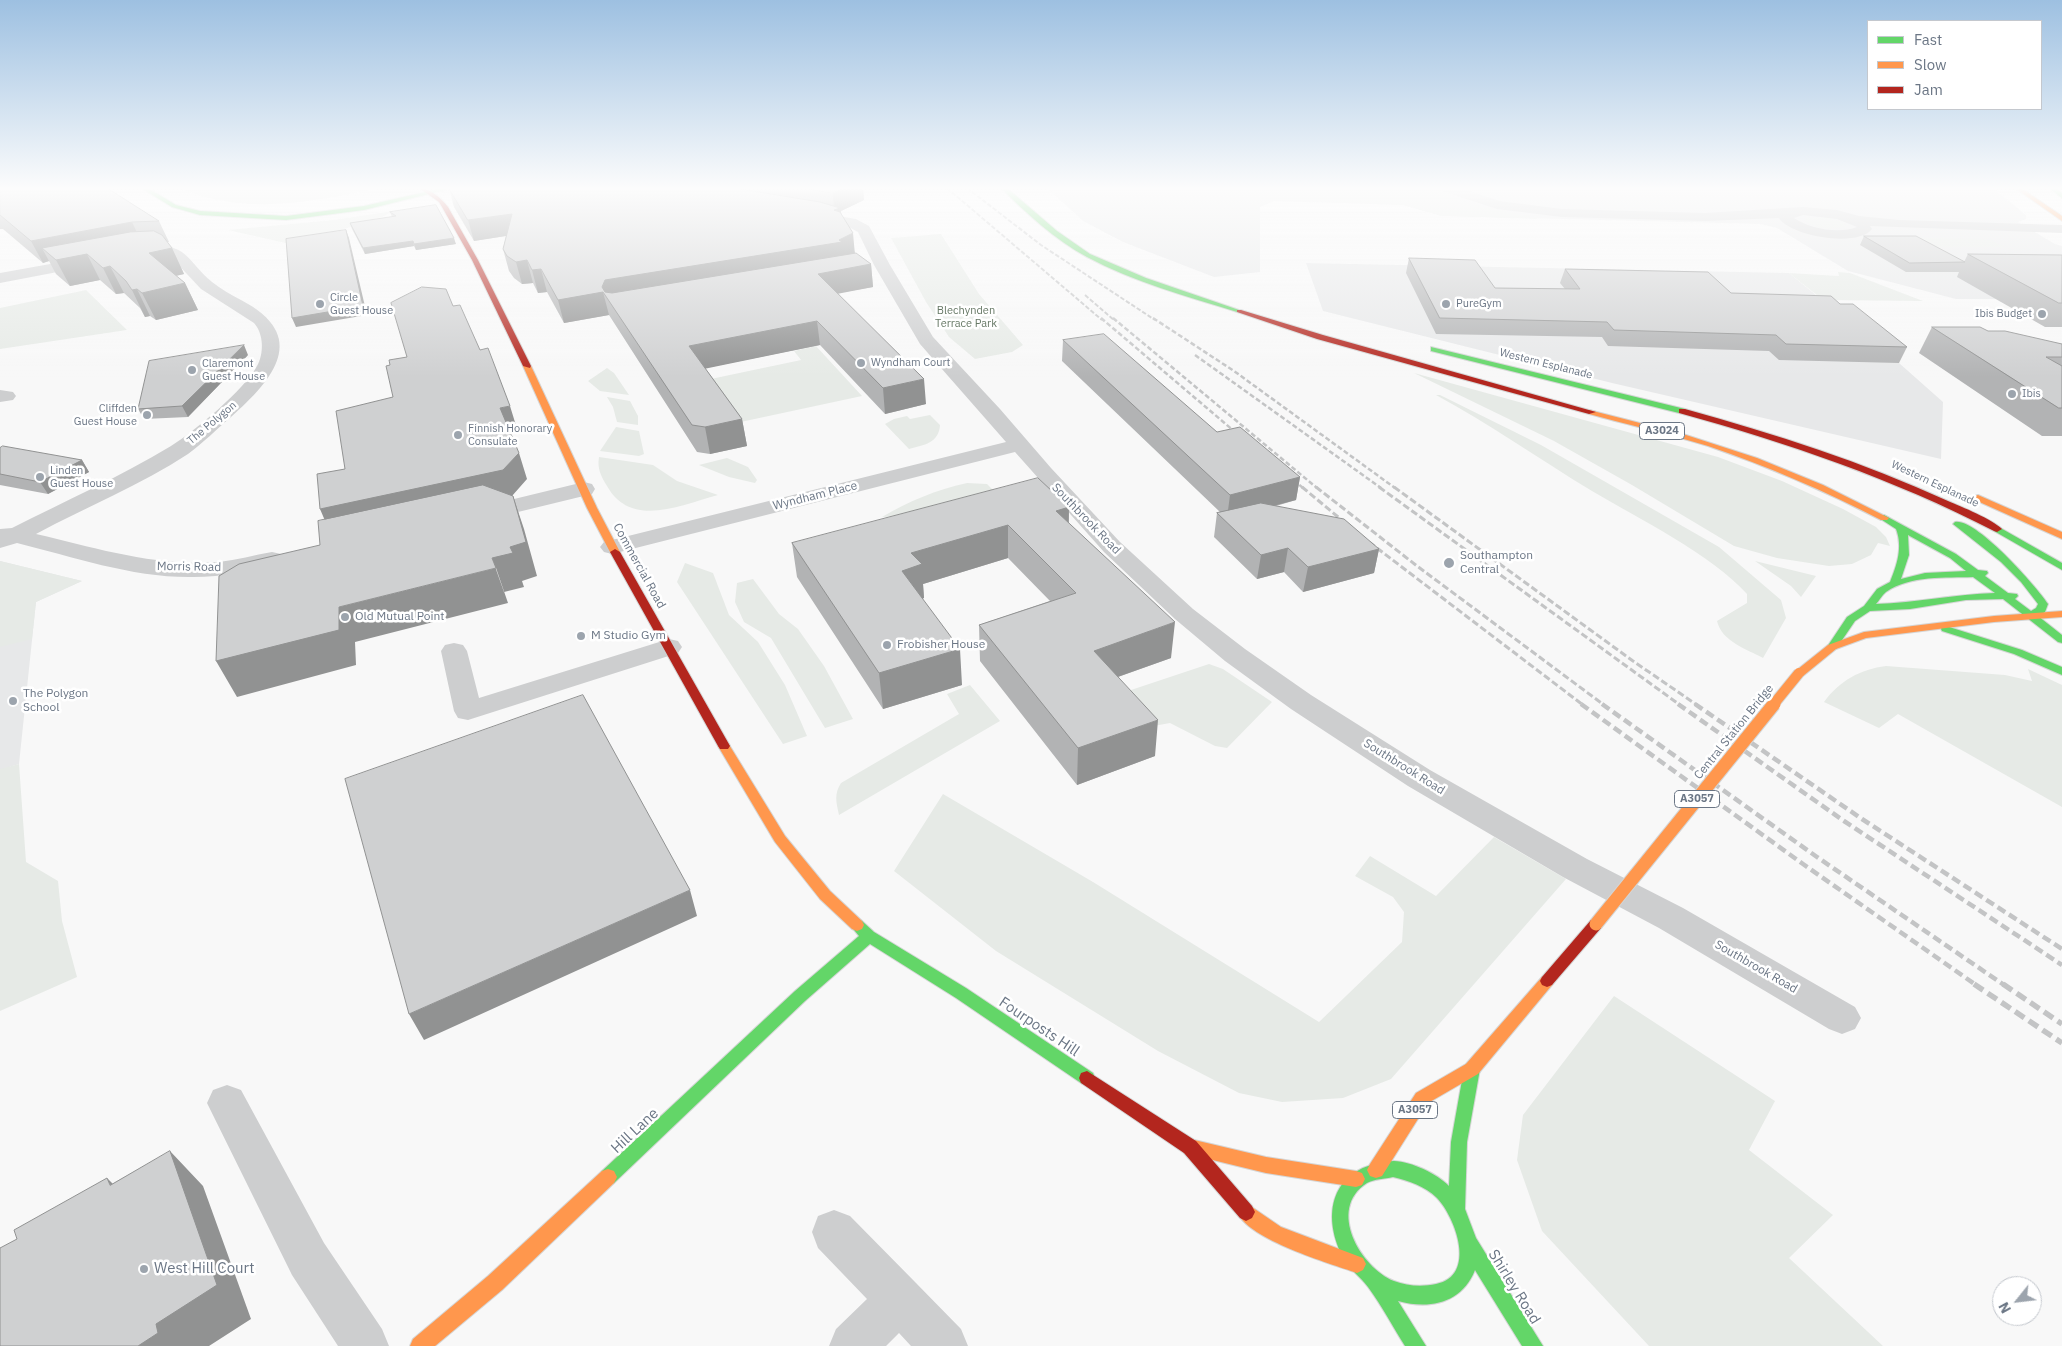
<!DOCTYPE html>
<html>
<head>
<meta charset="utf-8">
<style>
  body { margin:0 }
  #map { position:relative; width:2062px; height:1346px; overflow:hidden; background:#f8f8f8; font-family:"IBM Plex Sans",sans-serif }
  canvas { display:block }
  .legend { position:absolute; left:1867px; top:20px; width:175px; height:90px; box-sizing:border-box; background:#fff; border:1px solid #c4c8ce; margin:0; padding:6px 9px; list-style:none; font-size:15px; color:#6b7685 }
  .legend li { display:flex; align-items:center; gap:10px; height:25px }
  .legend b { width:25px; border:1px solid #c4c8ce }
  .north { position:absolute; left:1992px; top:1276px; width:50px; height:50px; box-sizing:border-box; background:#fff; border:1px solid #c4c8ce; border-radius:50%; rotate:241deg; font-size:14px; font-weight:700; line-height:20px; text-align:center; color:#6b7685 }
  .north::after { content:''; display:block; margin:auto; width:18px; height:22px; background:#9ca4ad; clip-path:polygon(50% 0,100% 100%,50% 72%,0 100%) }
</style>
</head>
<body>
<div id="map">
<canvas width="2062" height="1346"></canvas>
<ul class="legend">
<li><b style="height:6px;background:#63d668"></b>Fast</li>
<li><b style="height:6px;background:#ff974d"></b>Slow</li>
<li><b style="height:6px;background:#b3261e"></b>Jam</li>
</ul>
<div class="north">N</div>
</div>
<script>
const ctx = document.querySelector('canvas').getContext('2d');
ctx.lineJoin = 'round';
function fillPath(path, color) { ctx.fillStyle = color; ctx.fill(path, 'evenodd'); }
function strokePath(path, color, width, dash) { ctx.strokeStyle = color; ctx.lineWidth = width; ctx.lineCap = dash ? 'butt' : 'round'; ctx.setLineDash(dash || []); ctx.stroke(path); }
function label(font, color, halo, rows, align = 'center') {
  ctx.font = font + ' "IBM Plex Sans",sans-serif'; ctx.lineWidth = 5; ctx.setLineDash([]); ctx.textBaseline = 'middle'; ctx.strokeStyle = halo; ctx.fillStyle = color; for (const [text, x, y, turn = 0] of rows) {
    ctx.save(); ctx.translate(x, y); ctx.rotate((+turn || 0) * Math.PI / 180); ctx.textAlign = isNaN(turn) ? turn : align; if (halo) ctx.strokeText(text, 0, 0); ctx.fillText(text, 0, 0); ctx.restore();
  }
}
fillPath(new Path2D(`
  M1047,188H1993L2026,215V219L2018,222L2055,244L2062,246V299H1956L1848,271L1777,228L1760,224L1442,216L1403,205L1274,201L1260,207V272L1214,277L1123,242L1083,221Z
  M1306,263L1789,273L1899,363L1943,402L1941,459L1612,383L1323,311Z
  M0,561L82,581L36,602L19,764L0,770Z`), '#e7e8e9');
fillPath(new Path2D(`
  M176,188H379C330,198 276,210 225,201C208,199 192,193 176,188Z
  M1217,188H1433L1471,204L1540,219L1442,216L1403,205L1232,197Z
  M393,211L382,217L294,245L228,230L333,220Z
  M1809,217H1828L1844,223L1846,226C1834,231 1813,229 1804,220Z
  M941,234L979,294L1023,345L1012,352L975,359L949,337L926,302L891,238Z
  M1912,237L1991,240L2004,247H1929Z
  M1838,272L1850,273L1923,301L1823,300L1789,273L1839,276Z
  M86,290L127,330L0,349V308Z
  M816,346L862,396L736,423L706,380L801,360L794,351Z
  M607,368L614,373L629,395L600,391L588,381Z
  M1414,373L1718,457L1782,481L1843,509L1876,527L1886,537L1890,546L1878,543L1871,555L1852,564L1829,566L1777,558L1734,546L1632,485L1554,441Z
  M1436,395H1440L1541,445L1719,547L1781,600L1786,618L1763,658C1747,649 1722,642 1717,621L1747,603V594C1711,554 1639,519 1592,491C1539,459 1490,424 1436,395Z
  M607,397L630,401L638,416V425L617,422L613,407Z
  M930,415L940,425C939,443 924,445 909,449L885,424L894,419L907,416L910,419Z
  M616,427L639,431L644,454L639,456L600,451Z
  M599,457L653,465L677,481L718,495C681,505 631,529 607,486C601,476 597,469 599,457Z
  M727,458L748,467L757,480L755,483L729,477L699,465Z
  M967,483L987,484L997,494L945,514L882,517C909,501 936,490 967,483Z
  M0,561L82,581L36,602L32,639L0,647Z
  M1755,561L1816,576L1801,597L1791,586Z
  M685,563L713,573L729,615L758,642L785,685L807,736L783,744L677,582Z
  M753,579L779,614L798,629L824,666L853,719L825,728L771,638L744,622L735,602L737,583Z
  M1209,664L1223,669L1272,702L1227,748L1215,746L1170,723L1148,727L1107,698Z
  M1886,666L2005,675L2032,681L2028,669L2062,685V807L1898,714L1879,728L1824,702C1839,681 1861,669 1886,666Z
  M970,685L1000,721L839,815C836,802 834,794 841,783L959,714L947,694Z
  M19,764L26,862L58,881L62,921L77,977L0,1011V769Z
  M943,794L1093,882L1319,1022L1402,942L1404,912L1393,897L1355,876L1370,856L1436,896L1494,837L1566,879L1391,1079L1343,1098L1282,1102L1239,1093L1158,1051L996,951L894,871Z
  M1614,996L1775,1101L1749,1150L1833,1215L1789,1258L1883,1346H1649L1542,1231L1517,1160L1523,1115Z`), '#e6eae6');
const fast = new Path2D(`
  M141,188H148L176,205L200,211L286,216L364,206L442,188H453L364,210L286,220L200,215L172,207Z
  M1001,188H1007L1057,231L1090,254L1146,278L1242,311L1237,312C1186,296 1134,282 1087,257C1055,240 1026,213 1001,188Z
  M2049,188H2055L2062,193V198Z
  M1431,347L1685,409L1686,411L1679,413L1431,351Z
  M1884,515L1956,554L1978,570L1987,571L1988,573L1985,576L2008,593L2017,594L2018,596L2015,599L2031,611L2036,608L2038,604L2021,582L2001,562L1953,524L1955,522C1976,518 2036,586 2048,604L2045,612L2038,616L2062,635V643L2058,642L2003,599L1966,600L1910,609L1870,611L1855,621L1836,649H1828L1827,647L1847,617L1864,606L1877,589L1890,582C1897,565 1903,547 1896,529L1879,518ZM1908,535L1950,558L1966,571L1925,573L1901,579L1909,555ZM1973,577L1995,593C1955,594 1916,603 1876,604C1879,601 1882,595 1886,592C1910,575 1946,578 1973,577Z
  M1997,526L2062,563V570L1994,531V527Z
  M1946,626L2022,650L2062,667V675L2014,654L1942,631L1941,629L1942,627Z
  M857,919L862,921L874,932L966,988L1093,1073L1095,1078L1093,1083L1087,1085L1081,1083L956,998L870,944L805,1001L614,1183L608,1185L602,1183L599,1177L602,1171L795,991L859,936L850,925L852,921Z
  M1472,1062L1478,1064L1480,1069L1467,1142L1465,1209L1476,1238L1543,1346H1522L1475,1270C1462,1303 1430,1310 1398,1301L1426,1346H1405C1393,1327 1382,1306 1368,1287C1361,1277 1350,1270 1344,1259C1322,1219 1329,1173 1379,1163C1383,1162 1389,1161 1394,1161C1412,1162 1436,1173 1449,1186L1451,1142L1464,1069L1466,1064ZM1393,1177C1409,1181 1425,1186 1437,1198C1456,1218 1477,1276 1436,1284C1422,1287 1407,1286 1394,1281C1361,1268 1326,1209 1367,1183C1374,1179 1385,1179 1393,1177Z`);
const slow = new Path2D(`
  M2015,188H2021L2062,216V221Z
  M524,364L531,366L597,508L620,552L618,554H612L610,552L587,508L523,366Z
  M1589,410L1683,434L1757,458L1823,485L1889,518L1887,520H1881C1825,491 1767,466 1708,446C1669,434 1629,425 1589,414Z
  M1978,495L2062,532V539L1975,500V496Z
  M2062,611V617L1994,622L1866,638L1836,649L1803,676L1799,677L1793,673L1828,645L1864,632L1994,616Z
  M724,742L728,743L785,836L830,891L862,921L864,925L862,929L857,931L852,929L820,899L775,842L718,746L720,743Z
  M1547,975L1552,977L1554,981L1552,985L1478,1074L1428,1103L1382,1176L1376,1178L1370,1176L1367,1170L1370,1164L1416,1093L1466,1064L1542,977Z
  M1190,1139L1266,1157L1356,1171L1362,1173L1365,1179L1362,1185L1356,1187L1266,1173L1184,1153L1182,1147L1184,1141Z
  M608,1169L614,1171L617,1177L614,1183L502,1290L435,1346H410L413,1339L488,1276L602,1171Z
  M1246,1203L1281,1227L1363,1258L1366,1264L1363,1270L1357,1273C1329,1263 1249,1240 1237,1212L1240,1206Z`);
const jam = new Path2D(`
  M419,188C430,188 441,198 448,207L478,260L531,366L530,368L523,366L472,260L442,207L439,202Z
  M1237,310H1241L1323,335L1596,412L1589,414L1317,339L1237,312Z
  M1679,409H1685C1775,434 1863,462 1948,501C1962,507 1992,519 2002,529L1997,532L1994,531C1893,479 1788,443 1679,413Z
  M615,549L620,552L730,746L728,749H720L718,746L610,552Z
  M1596,918L1601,920L1603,924L1601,928L1552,985L1547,987L1542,985L1540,981L1542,977L1591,920Z
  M1087,1071L1196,1141L1252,1206L1255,1212L1252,1218L1246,1221L1240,1218L1184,1153L1081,1083L1079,1078L1081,1073Z`);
strokePath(fast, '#d5d6d6', 2);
strokePath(slow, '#d5d6d6', 2);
strokePath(jam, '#d5d6d6', 2);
fillPath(new Path2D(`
  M1441,188H1461L1499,201L1562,209L1705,213L1803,207L1837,210L1859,216L1899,220L2062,225V233L1870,226L1872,229C1858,248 1790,236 1779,218L1705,221L1562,217L1497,209L1442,191ZM1803,215L1837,219L1857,227C1839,234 1810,229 1794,218Z
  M810,211L856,219L869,226L890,265L933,337L1000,409L1051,468L1120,542L1193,609L1245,649L1311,695L1430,770L1587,859L1683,908L1855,1007L1861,1018L1855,1029L1842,1034L1829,1029L1659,928L1563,877L1408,786L1291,709L1225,661L1175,619L1104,552L1015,452L612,554L604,552L600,547L604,542L1006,442L920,344L874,265L858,232L847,226L805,218L803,215Z
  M154,244C190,247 188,262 212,282C221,289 231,295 241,300C310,336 274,379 231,417C217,429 203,443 188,454C141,485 86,507 36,534C96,548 156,567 219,562C237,560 254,555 272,552L281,554L284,559L281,564C252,571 223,577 193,577C133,578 74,557 17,543L0,548V529L12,528C65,501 120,477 171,446C194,432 245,389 257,366C264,354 264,334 254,323L201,289L171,257L154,253L138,256L133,254L130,251L133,248Z
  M89,257L94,259L97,262L94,265L0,283V273Z
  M0,390L13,392L16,396L13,400L0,402Z
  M584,482L592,484L595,489L592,494L481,521L473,519L470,514L473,509Z
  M669,639L678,641L682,647L678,653L468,720L458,718L454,711L441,651L445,645L454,643L463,645L467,651L479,698Z
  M227,1085L241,1090L324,1243L382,1329L389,1346H338L292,1275L207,1103L213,1090Z
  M834,1210L850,1216L916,1283L961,1329L968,1346H911L899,1333L886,1346H829L836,1329L867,1299L818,1248L812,1232L818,1216Z`), '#cdcecf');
fillPath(fast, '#63d668');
fillPath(slow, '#ff974d');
fillPath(jam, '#b3261e');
strokePath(new Path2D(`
  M947,188L1102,320
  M967,188L1041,245L1155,320
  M1085,295L1114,320`), '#c3c4c5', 2, [4.5, 2]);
strokePath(new Path2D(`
  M1101,318L1241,437
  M1113,318L1317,488
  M1153,318L1234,371L1395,488
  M1195,355L1381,488
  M1288,475L1303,488`), '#c3c4c5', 2.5, [5, 2.5]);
strokePath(new Path2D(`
  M1302,487L1349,526
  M1316,487L1417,566L1604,705
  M1379,487L1680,705
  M1394,487L1633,661L1697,705
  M1369,542L1583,705`), '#c3c4c5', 3, [7, 3]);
strokePath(new Path2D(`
  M1581,704L1803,864L1976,985
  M1602,704L1817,857L2004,985
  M1678,704L1844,821L2062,965
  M1695,704L1862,819L2062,949`), '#c3c4c5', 4.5, [9, 4.5]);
strokePath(new Path2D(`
  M1974,984L2062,1043
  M2003,984L2062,1024`), '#c3c4c5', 5.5, [11, 5.5]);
const slowBridgeFar1 = new Path2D(`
  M1773,705L1799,673`);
const slowBridge = new Path2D(`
  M1596,924L1774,704`);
strokePath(slowBridgeFar1, '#d4d5d5', 12, []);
strokePath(slowBridge, '#d4d5d5', 15, []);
strokePath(slowBridgeFar1, '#ff974d', 10);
strokePath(slowBridge, '#ff974d', 13);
fillPath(new Path2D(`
  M0,188L159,221L169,242H167L172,248L184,274L176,276L185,283L198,310L156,320L150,316L145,317L140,308L124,293L116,294L100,280L70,286L56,274L49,261L43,263L3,229H0Z
  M449,188H863L864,200L841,211V213L855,253L871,264L873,287L838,293L926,404L885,414L820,345L705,368L742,419L747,446L710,454L697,452L609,315L564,323L547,292L538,293L533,283L522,284L514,278L509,271L503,249L506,236L474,241L454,207Z
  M390,212L456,244L416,250L414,246L365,254L352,229L350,223L392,217Z
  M1864,236L1964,262L1968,254L2062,255V327H2045L1957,277L1959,272H1906L1860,245Z
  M1409,258L1495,288L1565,289L1560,283L1565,269L1731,293L1840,304L1907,347L1899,363L1779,360L1769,351L1608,346L1602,337L1436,334L1406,273Z
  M1932,327L1988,331L2062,344V436H2042L1919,353Z
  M1063,340L1217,432L1300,477L1296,500L1276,506L1379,549L1374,573L1303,592L1284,572L1257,579L1214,537L1217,513L1220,512L1062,361Z
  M248,355L188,417L144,419L138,409Z
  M0,448L82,460L89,472L48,494L0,485Z
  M1069,507V523L1171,658L1118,677L1155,756L1077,785L980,661L979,625L1050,601L1008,558L923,584L924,598L922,599L962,685L883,709L797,577L792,543Z`), '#b2b3b4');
fillPath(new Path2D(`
  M844,188H863L864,200L841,211L843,228L834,210L833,193Z
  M512,214L518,234L474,241L468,220Z
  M132,222L142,243L87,254L100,280L70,286L56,260L42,248L49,261L43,263L31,241Z
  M346,230L349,238L367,315L296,327L292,318Z
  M853,233L855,255L611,303L603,292L609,315L564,323L558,300L602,287L605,280L839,240Z
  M454,238L456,244L416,250L414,244Z
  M413,241L414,246L365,254L363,248Z
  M172,248L184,274L161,279L149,253Z
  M527,260L533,283L522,284L516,262Z
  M871,264L873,287L821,297L818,274Z
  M110,266L124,293L116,294L103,268Z
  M541,269L547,292L538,293L532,270Z
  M185,283L198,310L156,320L142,293Z
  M137,289L150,316L145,317L132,290Z
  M817,321L820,345L694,371L689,346Z
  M244,345L248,355L188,417L182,406Z
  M924,379L926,404L885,414L883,388Z
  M510,406L518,432L508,434L500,408Z
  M742,419L747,446L710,454L705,427Z
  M519,453L527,479L512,496L332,537L320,509Z
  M82,460L89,472L48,494L40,482Z
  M1300,477L1296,500L1227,518L1230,495Z
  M513,496L524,529L537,576L522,581L524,587L504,592L492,558L510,547Z
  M1069,507L1068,540L1056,511Z
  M1008,525V558L923,584L924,598L905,605L902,571L911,553Z
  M1288,548L1284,572L1257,579L1261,555Z
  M1379,549L1374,573L1303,592L1308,567Z
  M496,568L508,603L355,642L356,665L237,697L216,661L339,607Z
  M1175,622L1171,658L1092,686L1094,651Z
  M960,649L962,685L883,709L879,673Z
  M1158,720L1155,756L1077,785L1078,748Z
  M690,890L697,916L424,1040L409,1014Z
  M170,1151L203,1186L251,1319L209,1346H138L156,1324Z
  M107,1178L142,1213L110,1185Z`), '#919292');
const building = new Path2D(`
  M0,188H107L159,221L132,222L31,241L0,215Z
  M449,188H734L820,202L840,208L834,210L840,212L853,233L839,240L842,242L605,280L602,287L605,292L612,293L856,253L871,264L818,274L924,379L883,388L817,321L689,346L742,419L705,427L692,425L603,292L558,300L541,269L532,270L527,260L516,262L507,256L503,249L512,214L468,220Z
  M803,188H844L833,193Z
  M436,205L454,238L414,244L413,241L363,248L350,223L396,216L390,212Z
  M346,230L363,306L292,318L286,239Z
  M154,231L162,235L172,248L149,253L185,283L142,293L137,289L132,290L126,281L110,266L103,268L87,254L56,260L42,248L130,232Z
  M1864,236H1916L1965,262L1910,263Z
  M1968,254L2062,255V303H2059Z
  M1409,258L1475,260L1495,288L1580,289L1565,269L1708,272L1731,293L1831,296L1840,304H1853L1907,347L1786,344L1776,335L1614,330L1607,322L1440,318Z
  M422,287L446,289L453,306L460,305L480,350L488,348L510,406L500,408L519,453L503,470L320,509L317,474L345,469L336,411L393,397L386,366L390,365L389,360L407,357L391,303Z
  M1932,327H1980L1988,331H2005L2062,344V357H2046L2062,366V408H2059Z
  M1104,334L1217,432L1240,427L1300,477L1230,495L1063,340Z
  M244,345L182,406L138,409L149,361Z
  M3,446L82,460L40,482L0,474V448Z
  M1038,478L1069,507L1056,511L1175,622L1094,651L1158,720L1078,748L979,625L1076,593L1008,525L911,553L922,564L902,571L960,649L879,673L792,543Z
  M483,485L513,496L526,542L510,547L513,553L492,558L496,568L339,607V630L216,661L219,576L239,564L320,545L318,521Z
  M1261,503L1344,519L1379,549L1308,567L1288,548L1261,555L1217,513Z
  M583,695L690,890L409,1014L345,779Z
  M170,1151L217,1285L156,1324L158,1333L138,1346H0V1248L17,1239L14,1230L107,1178L110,1185Z`);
fillPath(building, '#cfd0d1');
strokePath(building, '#919292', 1);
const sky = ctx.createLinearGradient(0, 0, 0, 377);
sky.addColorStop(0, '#9dc0e1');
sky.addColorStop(0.5, '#fcfcfc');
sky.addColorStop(1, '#fcfcfc00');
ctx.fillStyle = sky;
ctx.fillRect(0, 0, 2062, 377);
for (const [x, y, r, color] of [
  [320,304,5,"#9ca4ad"],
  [1446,304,5,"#9ca4ad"],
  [2042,314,5,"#9ca4ad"],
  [861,363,5,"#9ca4ad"],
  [192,370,5,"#9ca4ad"],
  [2012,394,5,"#9ca4ad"],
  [147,415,5,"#9ca4ad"],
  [458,435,5,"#9ca4ad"],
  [40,477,5,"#9ca4ad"],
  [1449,563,6,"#9ca4ad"],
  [345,617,5,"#9ca4ad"],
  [581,636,5,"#9ca4ad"],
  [887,645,5,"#9ca4ad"],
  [13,701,5,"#9ca4ad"],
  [144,1269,5,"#9ca4ad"]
]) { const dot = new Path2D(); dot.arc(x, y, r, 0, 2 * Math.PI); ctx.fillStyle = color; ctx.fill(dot); strokePath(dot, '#fff', 2); }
label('11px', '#6b7685', '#fff', [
  ["Circle",330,298],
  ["Guest House",330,311],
  ["PureGym",1456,304],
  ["Ibis Budget",2032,314,"right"],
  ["Wyndham Court",871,363],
  ["Claremont",202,364],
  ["Guest House",202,377],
  ["Ibis",2022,394],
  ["Cliffden",137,409,"right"],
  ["Guest House",137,422,"right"],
  ["Finnish Honorary",468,429],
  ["Consulate",468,442],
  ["Linden",50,471],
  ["Guest House",50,484]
], 'left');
label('11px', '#667865', '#fff', [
  ["Blechynden",966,311],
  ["Terrace Park",966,324]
]);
label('11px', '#6b7685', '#fff', [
  ["Western Esplanade",1546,364,14],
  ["The Polygon",212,423,-40],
  ["Western Esplanade",1935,484,25]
]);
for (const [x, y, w] of [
  [1662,431,45],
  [1697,799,45],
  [1415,1110,45]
]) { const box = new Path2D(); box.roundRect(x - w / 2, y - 8.5, w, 17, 4); ctx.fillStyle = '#fff'; ctx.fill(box); strokePath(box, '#6b7685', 1); }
label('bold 11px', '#6b7685', null, [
  ["A3024",1662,431],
  ["A3057",1697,799],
  ["A3057",1415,1110]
]);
label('12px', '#6b7685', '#fff', [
  ["Wyndham Place",815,496,-14],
  ["Southbrook Road",1086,519,46],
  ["Commercial Road",639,566,61],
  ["Morris Road",189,567,1],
  ["Central Station Bridge",1734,732,-51],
  ["Southbrook Road",1404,767,32],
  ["Southbrook Road",1756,967,30]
]);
label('12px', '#6b7685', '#fff', [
  ["Southampton",1460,556],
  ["Central",1460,570],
  ["Old Mutual Point",355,617],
  ["M Studio Gym",591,636],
  ["Frobisher House",897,645],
  ["The Polygon",23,694],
  ["School",23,708]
], 'left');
label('15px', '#6b7685', '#fff', [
  ["Fourposts Hill",1039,1027,34],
  ["Hill Lane",635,1131,-43],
  ["Shirley Road",1514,1287,58]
]);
label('15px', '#6b7685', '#fff', [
  ["West Hill Court",154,1269]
], 'left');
</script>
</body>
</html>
